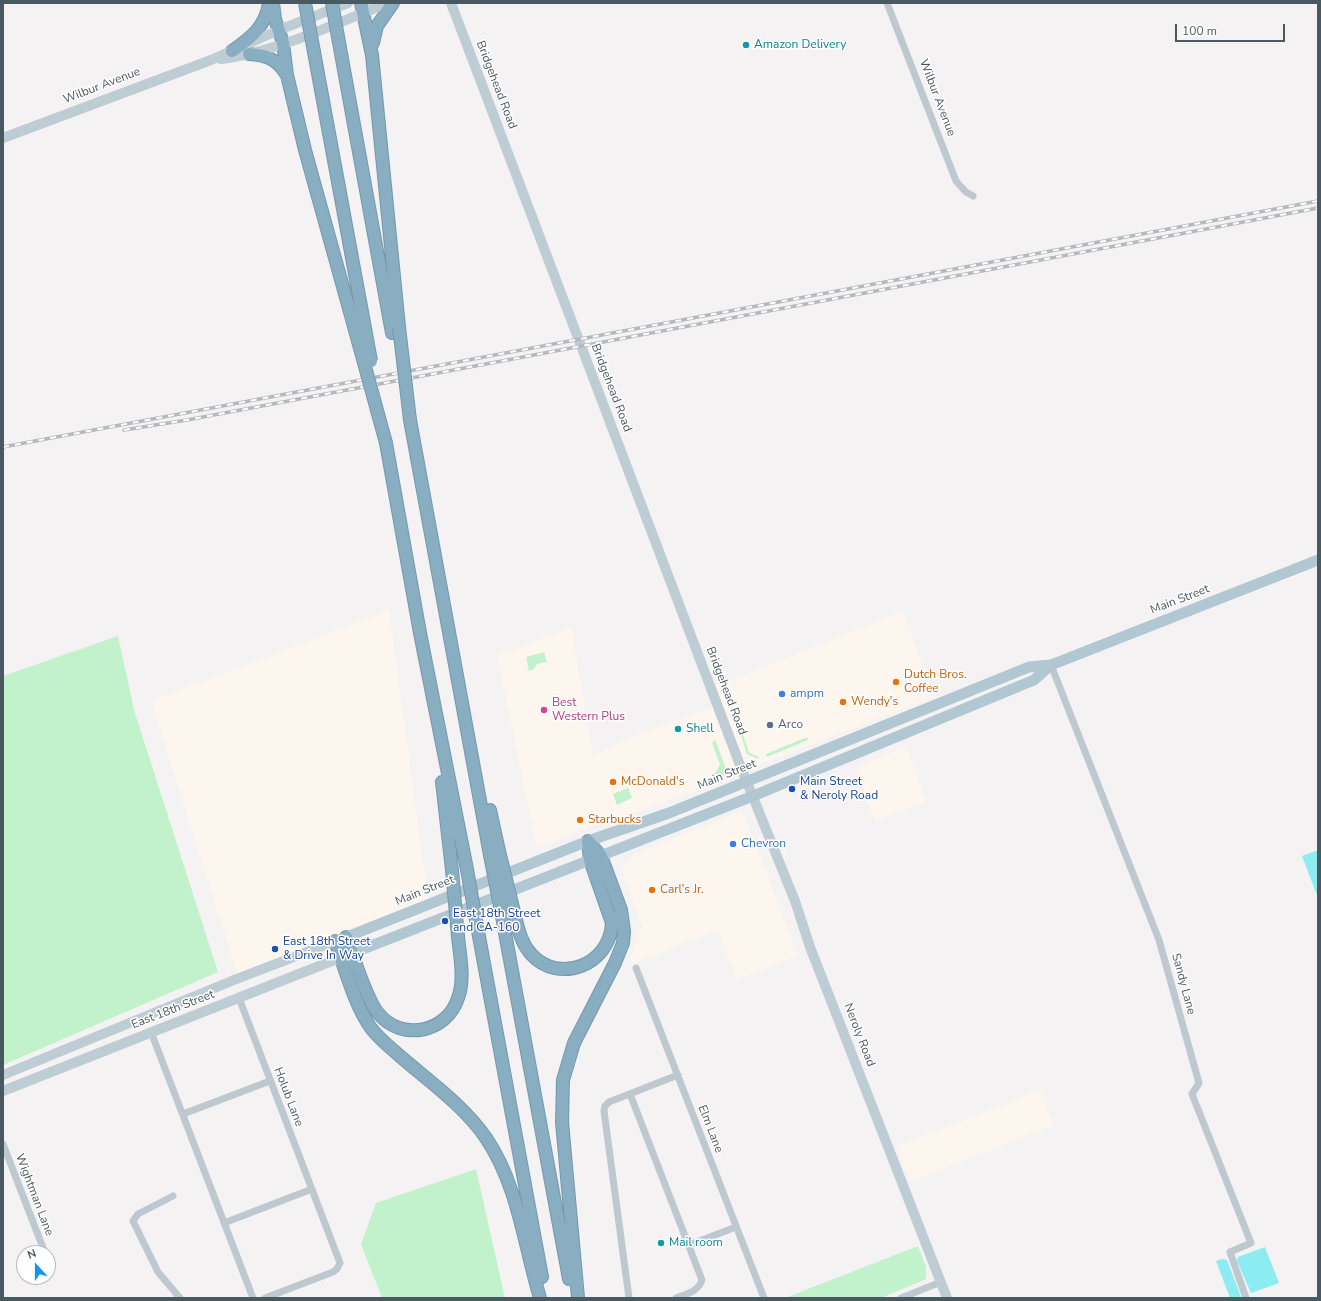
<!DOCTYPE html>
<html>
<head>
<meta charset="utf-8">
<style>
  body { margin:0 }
  #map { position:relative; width:1321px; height:1301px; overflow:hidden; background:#f5f2f3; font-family:"Nunito Sans",sans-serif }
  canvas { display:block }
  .frame { position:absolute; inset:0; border:4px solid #495961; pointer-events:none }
  .north { position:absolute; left:16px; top:1245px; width:40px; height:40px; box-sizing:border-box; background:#fff; border:1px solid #b6bdc0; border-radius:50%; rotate:339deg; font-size:11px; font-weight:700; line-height:16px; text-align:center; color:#495961 }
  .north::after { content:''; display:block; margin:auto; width:14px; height:18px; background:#1296ef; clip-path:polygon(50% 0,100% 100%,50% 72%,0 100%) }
  .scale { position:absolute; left:1175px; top:24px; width:110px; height:18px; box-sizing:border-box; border:2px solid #495961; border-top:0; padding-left:5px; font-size:12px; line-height:14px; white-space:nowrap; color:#495961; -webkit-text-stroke:3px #fff; paint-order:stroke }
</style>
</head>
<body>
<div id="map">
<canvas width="1321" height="1301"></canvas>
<div class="frame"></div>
<div class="north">N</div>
<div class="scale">100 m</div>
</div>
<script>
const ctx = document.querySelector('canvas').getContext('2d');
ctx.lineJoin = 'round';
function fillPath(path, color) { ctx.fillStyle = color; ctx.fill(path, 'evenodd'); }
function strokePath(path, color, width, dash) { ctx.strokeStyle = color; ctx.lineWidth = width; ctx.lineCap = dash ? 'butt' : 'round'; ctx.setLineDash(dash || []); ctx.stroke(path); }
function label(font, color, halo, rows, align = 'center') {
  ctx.font = font + ' "Nunito Sans",sans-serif'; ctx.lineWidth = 3; ctx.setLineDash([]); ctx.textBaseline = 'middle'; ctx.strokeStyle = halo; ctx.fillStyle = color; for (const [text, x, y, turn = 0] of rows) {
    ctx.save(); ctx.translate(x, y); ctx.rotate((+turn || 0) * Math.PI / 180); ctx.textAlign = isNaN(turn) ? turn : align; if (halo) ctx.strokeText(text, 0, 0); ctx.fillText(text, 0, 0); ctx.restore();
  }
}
fillPath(new Path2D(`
  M389,610L428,900L238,976L151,701Z
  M902,611L934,697L617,820L616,817L537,848L497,656L571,627L593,755L648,730L722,704L717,686Z
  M906,746L927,801L875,821L855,768Z
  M740,812L745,817L798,956L737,980L718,930L633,964L630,959L642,926L622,869L634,854Z
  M1040,1090L1053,1125L910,1182L896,1147Z`), '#fdf6ee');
fillPath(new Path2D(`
  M118,636L134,710L218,972L3,1065V676Z
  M544,652L547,662L537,664L534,669L529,671L526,657Z
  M736,712L749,753L759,757L758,759L747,754L734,713Z
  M807,737L808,740L767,757L766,754Z
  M715,739L726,769L722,778L713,782L712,778L720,765L712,743Z
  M628,788L632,798L617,805L613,794Z
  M476,1169L505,1298H382L361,1244L376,1203Z
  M918,1246L926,1267V1279L881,1298H785Z`), '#c1f2cc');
fillPath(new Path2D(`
  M1318,850V898L1302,856Z
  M1265,1247L1279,1283L1251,1293L1237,1261L1238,1257Z
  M1222,1259L1227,1260L1241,1297L1230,1298L1216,1261Z`), '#8cecf1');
const highway = new Path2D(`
  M273,3L275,19L283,43L287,75L305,150L358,341
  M361,3L372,55L399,327
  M373,43L377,26L393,3
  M340,48L392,333
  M232,51C251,38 266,26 269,3
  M314,52L367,339
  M249,54C266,55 277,59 286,74
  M410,420L490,855
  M386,443L420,633L466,864
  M442,782L452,870
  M490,810L499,851
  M516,920C519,932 522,944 531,954C559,985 610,965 612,923L590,860L588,841
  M503,922L569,1279
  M478,931L542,1277
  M346,937C354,957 366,999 378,1013C401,1042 447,1033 458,998C465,980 460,955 458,937
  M335,941C345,968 354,1004 371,1028C379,1039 391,1048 401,1057C430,1082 464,1106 486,1138C518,1185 524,1245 540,1298
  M578,1298L562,1122L563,1080L574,1043L615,963L623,943L624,931L621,910L601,856L588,841`);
strokePath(highway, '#7499ae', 14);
strokePath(new Path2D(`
  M887,3L956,181L966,192L973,196
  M1051,665L1159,940L1199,1083L1192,1094L1251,1243L1230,1252L1246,1298
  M636,968L764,1298
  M239,998L340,1263L337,1269L333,1272L265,1298
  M151,1032L253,1298
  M630,1094L702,1280C698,1292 686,1294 676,1298
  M183,1114L270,1081
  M3,1144L45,1253
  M173,1196L138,1214L133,1221L158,1272L180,1298
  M224,1223L312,1189
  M689,1245L736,1227
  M48,1260L50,1264
  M629,1298L604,1111L605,1106L609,1102L678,1075
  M901,1298L941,1282`), '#bdc9cf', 7);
strokePath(new Path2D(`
  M451,3L740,765L795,901L810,947L947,1298
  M221,59C273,53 338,23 387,3
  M3,138L211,60L279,30L348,3
  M3,1075L234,980L335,941
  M3,1091L347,955`), '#beccd4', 10);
strokePath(new Path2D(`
  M339,940L588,841L669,813L1029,667L1051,665L1318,560
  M353,953L753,796L1034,680L1051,665`), '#b1c7d2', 11);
strokePath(highway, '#89aec2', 12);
const rail = new Path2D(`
  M124,430L187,420L1318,208
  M3,447L1318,201`);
strokePath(rail, '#b4b9bd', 3.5);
strokePath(rail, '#fff', 2, [6]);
const highwayBridge = new Path2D(`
  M305,3L314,52
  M332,3L340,48
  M399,327L410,420
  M367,339L371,361
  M358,341L386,443
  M499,851L516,920
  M490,855L503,922
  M466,864L478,931
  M452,870L458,937`);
strokePath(highwayBridge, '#7499ae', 14, []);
strokePath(highwayBridge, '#89aec2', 12);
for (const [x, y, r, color] of [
  [746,45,4,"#0f9aa8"],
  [896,682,4,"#e8710a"],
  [782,694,4,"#3f7fe0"],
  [843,702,4,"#e8710a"],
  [544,710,4,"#d1479c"],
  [770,725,4,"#5c6f8a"],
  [678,729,4,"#0f9aa8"],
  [613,782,4,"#e8710a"],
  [792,789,4,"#1a4fb4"],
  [580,820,4,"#e8710a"],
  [733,844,4,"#3f7fe0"],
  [652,890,4,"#e8710a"],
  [445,921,4,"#1a4fb4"],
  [275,949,4,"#1a4fb4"],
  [661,1243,4,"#0f9aa8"]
]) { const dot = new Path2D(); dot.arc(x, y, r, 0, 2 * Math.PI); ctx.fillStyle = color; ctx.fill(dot); strokePath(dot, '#fff', 1.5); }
label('12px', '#0d838f', '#fff', [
  ["Amazon Delivery",754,45],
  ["Shell",686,729],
  ["Mail room",669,1243]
], 'left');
label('12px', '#495961', '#fff', [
  ["Bridgehead Road",496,85,69],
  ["Wilbur Avenue",102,86,-21],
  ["Wilbur Avenue",937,98,69],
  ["Bridgehead Road",611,388,69],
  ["Main Street",1180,600,-21],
  ["Bridgehead Road",726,691,69],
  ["Main Street",727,775,-22],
  ["Main Street",425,891,-22],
  ["Sandy Lane",1183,984,75],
  ["East 18th Street",173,1010,-21],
  ["Neroly Road",859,1035,69],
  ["Holub Lane",288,1097,69],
  ["Elm Lane",710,1129,69],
  ["Wightman Lane",34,1195,69]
]);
label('12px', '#c56008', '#fff', [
  ["Dutch Bros.",904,675],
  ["Coffee",904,689],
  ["Wendy's",851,702],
  ["McDonald's",621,782],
  ["Starbucks",588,820],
  ["Carl's Jr.",660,890]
], 'left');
label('12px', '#366cbe', '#fff', [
  ["ampm",790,694],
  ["Chevron",741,844]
], 'left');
label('12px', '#b23c85', '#fff', [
  ["Best",552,703],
  ["Western Plus",552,717]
], 'left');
label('12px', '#4e5e75', '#fff', [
  ["Arco",778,725]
], 'left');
label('12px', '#164399', '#fff', [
  ["Main Street",800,782],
  ["& Neroly Road",800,796],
  ["East 18th Street",453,914],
  ["and CA-160",453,928],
  ["East 18th Street",283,942],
  ["& Drive In Way",283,956]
], 'left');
</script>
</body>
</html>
